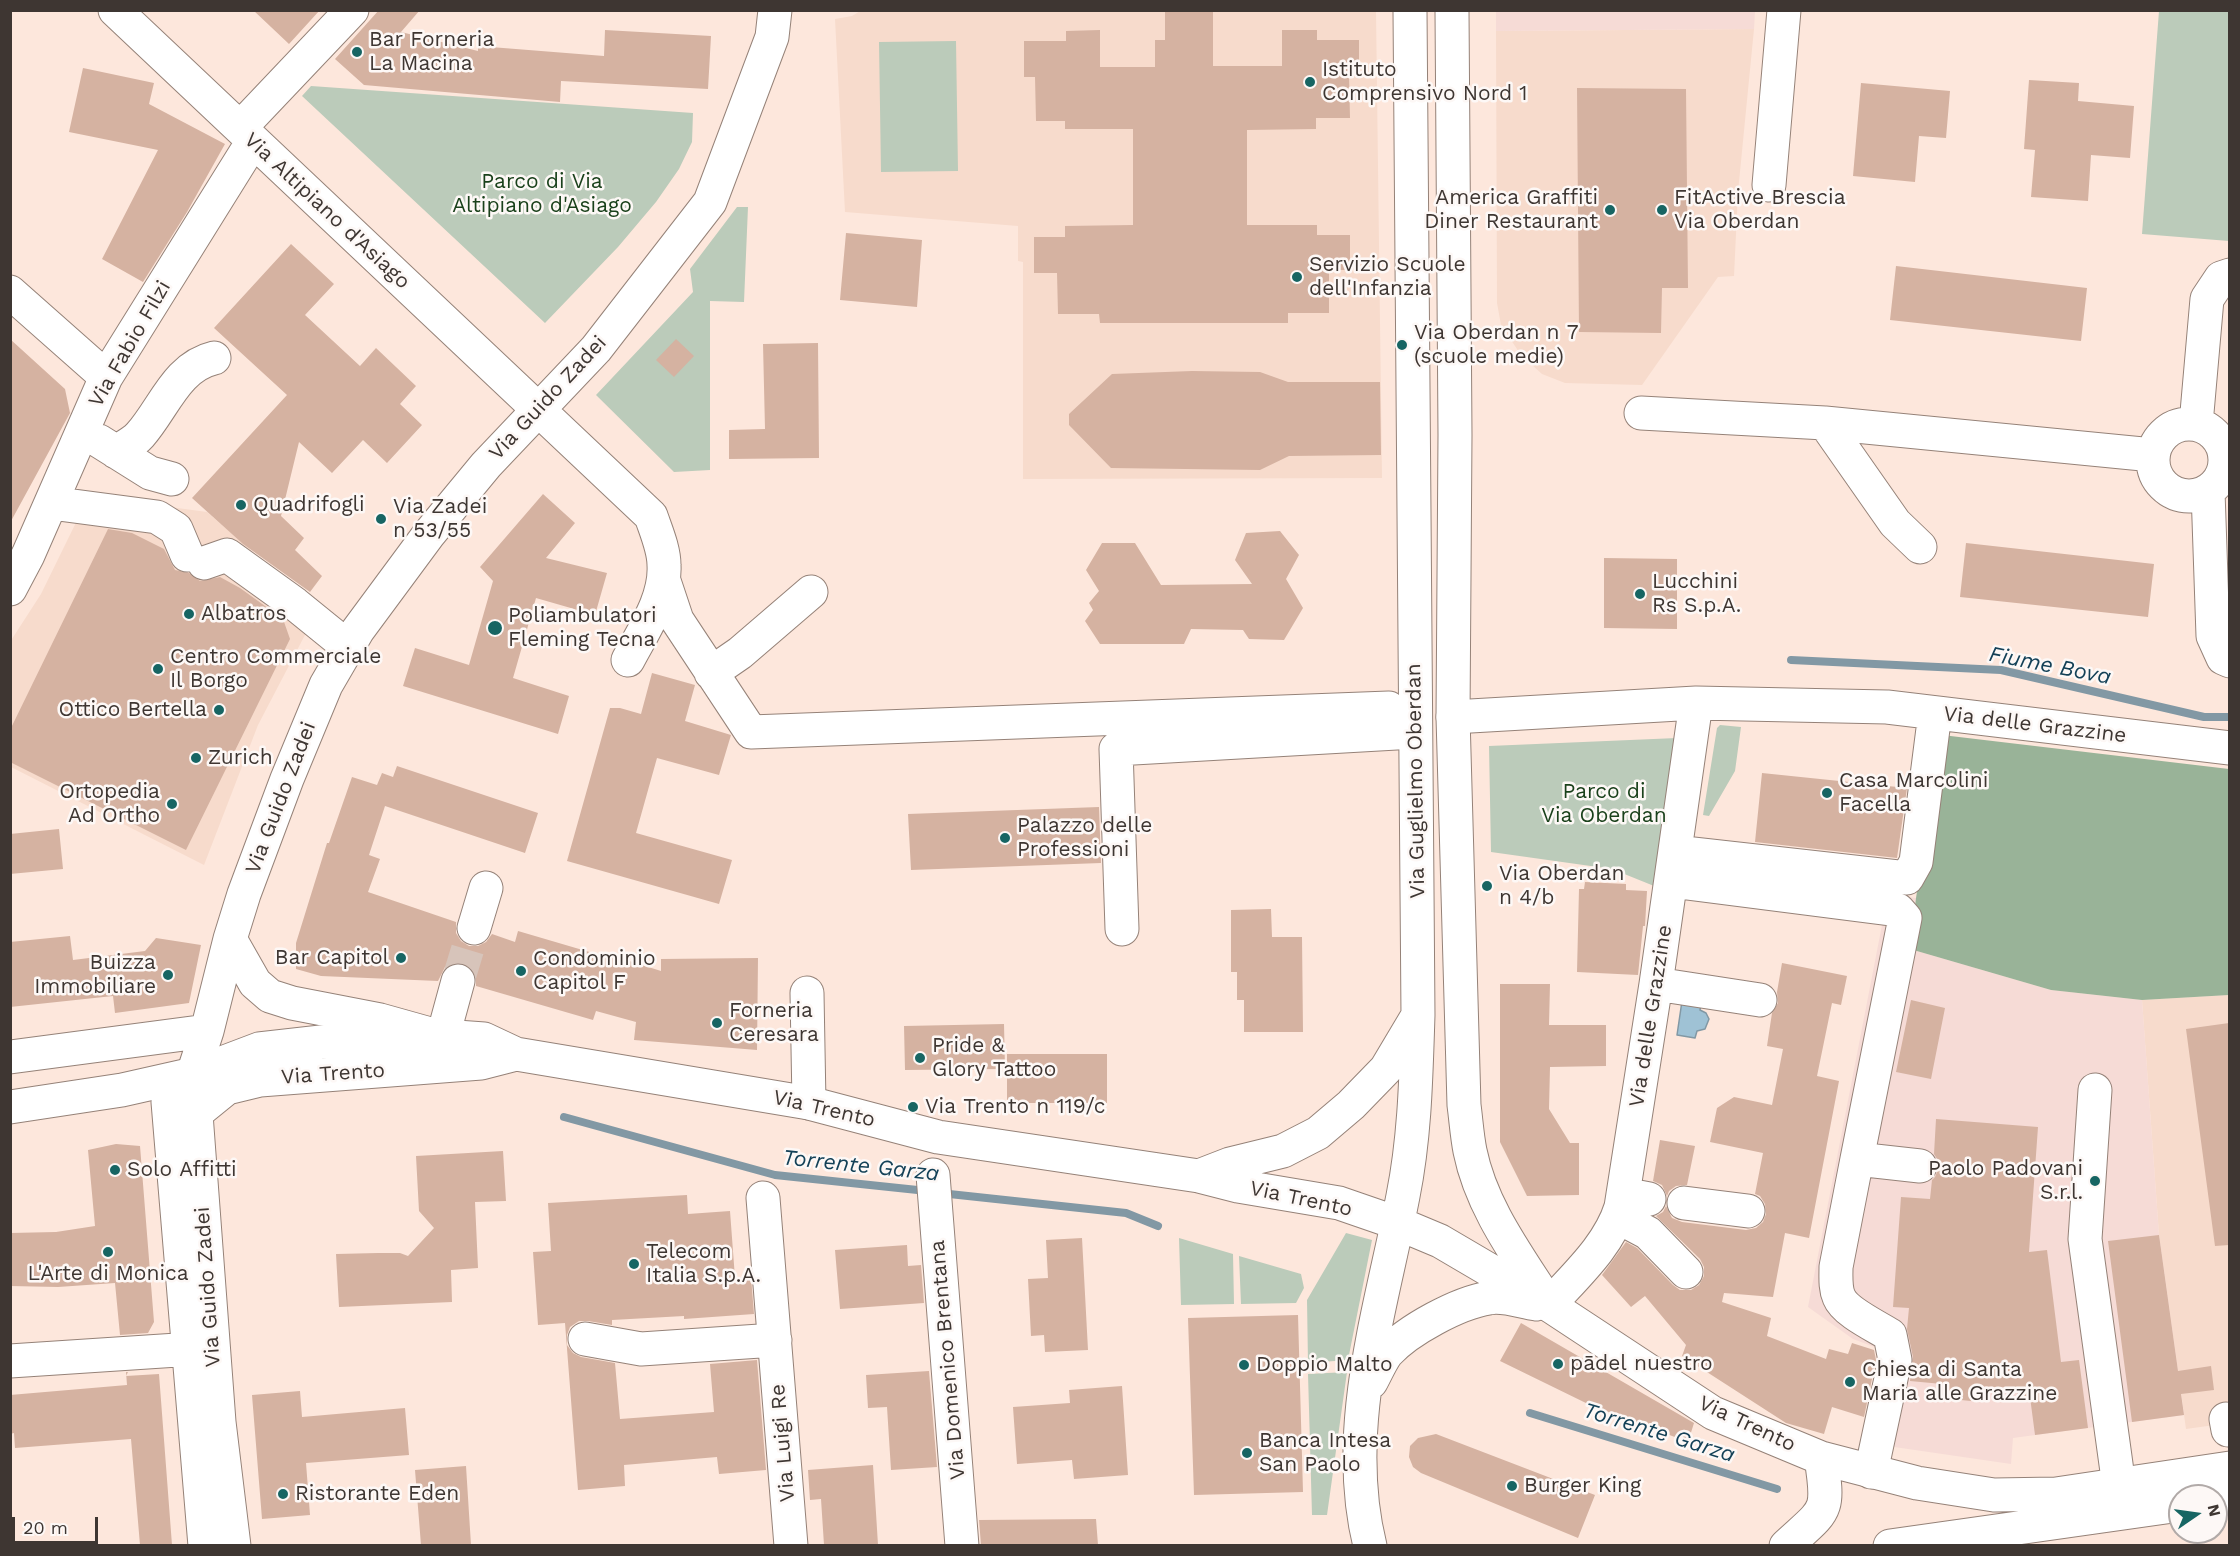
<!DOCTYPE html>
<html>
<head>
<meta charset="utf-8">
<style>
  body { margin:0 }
  #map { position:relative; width:2240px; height:1556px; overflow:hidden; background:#fde7dc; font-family:"Work Sans",sans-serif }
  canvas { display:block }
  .frame { position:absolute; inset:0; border:12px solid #3e3632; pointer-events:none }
  .north { position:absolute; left:2168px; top:1484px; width:60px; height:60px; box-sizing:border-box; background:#fdf8f6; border:2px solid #b1aaa8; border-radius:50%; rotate:77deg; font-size:16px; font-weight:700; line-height:24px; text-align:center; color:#3e3632 }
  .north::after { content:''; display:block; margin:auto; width:21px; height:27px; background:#176563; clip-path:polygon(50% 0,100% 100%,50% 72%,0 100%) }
  .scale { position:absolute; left:12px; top:1517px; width:86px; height:27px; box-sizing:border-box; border:3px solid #3e3632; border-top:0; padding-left:8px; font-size:18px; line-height:21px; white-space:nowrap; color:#3e3632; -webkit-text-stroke:4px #fdf8f6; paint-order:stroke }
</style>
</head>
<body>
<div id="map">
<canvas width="2240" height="1556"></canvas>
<div class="frame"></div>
<div class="north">N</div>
<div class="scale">20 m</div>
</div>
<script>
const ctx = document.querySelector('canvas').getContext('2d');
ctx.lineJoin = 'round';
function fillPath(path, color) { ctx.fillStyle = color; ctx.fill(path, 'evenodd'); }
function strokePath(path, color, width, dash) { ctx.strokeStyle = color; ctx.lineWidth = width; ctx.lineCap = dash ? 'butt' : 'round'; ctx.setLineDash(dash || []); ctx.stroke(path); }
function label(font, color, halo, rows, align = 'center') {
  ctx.font = font + ' "Work Sans",sans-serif'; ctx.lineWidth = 5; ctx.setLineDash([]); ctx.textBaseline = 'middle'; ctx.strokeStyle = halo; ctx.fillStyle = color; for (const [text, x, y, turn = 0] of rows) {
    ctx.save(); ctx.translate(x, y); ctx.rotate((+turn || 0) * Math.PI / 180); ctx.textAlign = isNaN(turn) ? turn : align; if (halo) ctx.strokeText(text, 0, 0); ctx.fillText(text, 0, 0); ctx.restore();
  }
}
fillPath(new Path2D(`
  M862,10L1376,11L1382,478L1023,479V262L1018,261V226L845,212L835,19L852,16Z
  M1754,29L1738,192L1734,276L1718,277L1642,385L1565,383L1542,374L1521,355L1501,325L1497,303L1496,31Z
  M89,496L207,512L302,595L306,633L258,725L204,865L11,767L10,642L41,594Z
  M2229,995V1423L2186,1429L2159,1235L2142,1000Z`), '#f7dbcc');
fillPath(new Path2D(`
  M1496,11V10L1755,11L1754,29L1496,31Z
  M1692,870L1916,898L1910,949L2051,990L2142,1000L2159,1235L2184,1415L2013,1438L2011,1464L1860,1442L1888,1352L1853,1339L1808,1307L1882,925Z`), '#f6dbd6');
fillPath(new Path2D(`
  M2159,11H2229V241L2142,234Z
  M956,41L958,171L881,172L879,42Z
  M311,86L693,113L692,142L679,169L656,202L618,247L545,323L302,96Z
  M737,207H748L744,302L710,301V470L674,472L596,395L693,292L690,269Z
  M1720,725L1741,727L1735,771L1709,816L1703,815L1717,728Z
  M1677,738L1659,888L1612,869L1491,852L1489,746Z
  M1346,1233L1372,1240L1348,1360L1308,1363L1307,1300Z
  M1179,1238L1233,1254L1234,1304L1181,1305Z
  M1239,1256L1301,1274L1304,1288L1296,1303L1241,1304Z
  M1347,1372L1327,1515H1312L1308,1374Z`), '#bbcbba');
fillPath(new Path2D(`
  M1942,735L2229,769V995L2142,1000L2051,990L1910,949L1916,898Z`), '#99b398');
const water = new Path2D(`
  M1682,1001L1701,1004L1700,1010L1706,1013L1709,1019L1705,1029L1697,1031L1695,1038L1677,1035Z`);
fillPath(water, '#9fc2d5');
strokePath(water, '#8298a4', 1.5);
strokePath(new Path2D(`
  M1791,660L2001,670L2204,717H2230
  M564,1117L775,1175L927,1191
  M940,1193L1126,1213L1158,1226
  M1530,1413L1777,1489`), '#8298a4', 8);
fillPath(new Path2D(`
  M253,10H320L289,44Z
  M379,10H420L401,32L478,51V46L604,56L605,30L711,36L708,89L561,81L560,102L364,85L335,59Z
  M1165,10H1213V66H1282V30H1317V40H1359V75H1349L1350,118H1316V129L1247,130V225H1317V235H1350V270H1329V313H1288V323H1100L1099,314H1058L1057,273H1034V237H1065V226L1133,225V129H1065V121H1036L1035,77H1024V41H1066V31L1100,30V67H1155V40H1165Z
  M83,68L154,83L149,104L225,144L187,212L143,282L102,259L158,150L69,132Z
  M2029,80L2079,83L2078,101L2134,106L2130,158L2091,155L2088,201L2031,197L2035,150L2024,149Z
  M1861,83L1950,91L1946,138L1919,136L1915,182L1853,176Z
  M1577,88L1686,89L1688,288H1662L1661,333L1579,332Z
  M846,233L922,240L917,307L840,300Z
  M291,244L334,284L305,315L360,366L376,348L416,386L400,404L422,425L387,463L363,440L332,473L299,442L281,516L304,538L295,550L322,576L310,592L243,544L192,498L287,395L214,328Z
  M1896,266L2087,288L2081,341L1890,320Z
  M10,339L65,389L70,413L10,523Z
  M676,339L694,356L674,377L656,360Z
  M818,343L819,458L729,459V430L765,429L763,344Z
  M1192,371L1260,372L1288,382H1380L1381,455L1289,456L1260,470L1111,468L1069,425V414L1112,374Z
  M543,494L575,523L546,558L607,573L595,615L536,598L513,678L569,696L558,734L403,686L415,648L469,665L493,581L480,567Z
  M108,529L132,533L164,549L175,570L189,573L200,581L220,577L240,588L283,619L290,639L186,850L10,762V730Z
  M1280,531L1299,555L1286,579L1303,608L1284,640L1249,639L1243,630L1191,629L1184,644H1100L1085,621L1093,610L1089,603L1099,591L1086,570L1102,543H1135L1161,585L1252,584L1235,560L1246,533Z
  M1966,543L2154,564L2148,617L1960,597Z
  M1604,558L1677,559V629L1604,628Z
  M652,673L695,685L685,721L731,735L719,775L657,758L636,833L732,860L719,904L567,861L610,708H620L641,714Z
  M397,766L538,813L525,853L385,806L369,855L380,859L368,892L456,922V933L461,941L469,946H478L486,942L492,934L515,942L518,931L603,956L604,953L661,971V959L758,958L757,1050L634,1040L636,1022L596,1011L593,1020L476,986V977L472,968L462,963H454L445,967L438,981L321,976L296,969V943L327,843H329L352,777L377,785L382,773L393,777Z
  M1762,773L1907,788L1897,858L1755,842Z
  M1099,807L1101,863L911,870L908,814Z
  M59,829L63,869L10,874V834Z
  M1585,882L1626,884V890L1647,891L1645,926H1643L1638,975L1577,972L1579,889H1584Z
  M1271,909L1272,937H1302L1303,1032H1244V1000H1237V972H1231V910Z
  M70,936L73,960L145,951L156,938L201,945L189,1003L115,1013L113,996L10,1007V942Z
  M1782,963L1847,976L1841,1005L1832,1003L1817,1076L1839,1081L1809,1238L1785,1233L1773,1297L1724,1293L1722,1302L1771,1318L1767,1336L1826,1359L1829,1349L1848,1354L1852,1343L1874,1350L1876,1360L1864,1417L1832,1407L1824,1434L1786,1423L1682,1356L1686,1345L1645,1296L1631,1307L1602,1275L1626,1242L1637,1248L1673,1285L1680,1290H1691L1699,1285L1704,1276V1267L1700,1259L1656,1216L1663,1212L1666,1206L1672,1218L1682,1222L1746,1230L1756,1228L1763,1222L1766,1214L1765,1204L1760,1196L1755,1194L1763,1153L1710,1142L1717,1108L1734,1097L1772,1105L1783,1049L1767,1046L1772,1013L1778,1003L1777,992Z
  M1500,984H1550L1549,1025H1606V1066L1550,1067L1549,1109L1570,1143H1579V1195L1527,1196L1500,1142Z
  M1911,1000L1945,1008L1931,1079L1896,1072Z
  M2229,1023V1245L2215,1246L2186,1029Z
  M1004,1024L1005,1069L905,1070L904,1026Z
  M1007,1054H1107V1103H1007Z
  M1936,1119L2038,1127L2029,1252L2047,1250L2061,1362L2079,1360L2088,1428L2035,1435L2030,1397L2017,1396L2018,1388L1972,1386L1971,1401L1941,1398L1942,1384L1910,1381L1913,1357L1907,1329L1909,1308L1893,1307L1901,1197L1930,1199L1932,1180L1935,1177L1939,1167L1937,1159L1934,1154Z
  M1660,1140L1695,1146L1687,1185L1676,1186L1669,1191L1667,1196L1662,1185L1653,1181Z
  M116,1144L140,1146L154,1322L148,1333L120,1335L115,1283L58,1287L10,1286V1233L56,1232L95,1226L88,1150Z
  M503,1151L506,1201L475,1202L478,1268L451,1270L452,1302L339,1307L336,1254L378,1253H400L408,1256L434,1228L419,1211L416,1156Z
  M687,1195L688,1214L730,1211L735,1278L751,1277L754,1314L684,1319V1316L612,1320V1325L588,1321H579L570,1327L567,1335V1345L573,1353L581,1357L615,1363L620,1419L714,1412L710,1364L757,1360L766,1470L719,1474L717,1457L624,1465L625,1486L578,1490L565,1323L538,1325L533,1252L551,1251L548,1203Z
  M2159,1235L2178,1371L2211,1366L2214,1390L2181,1394L2184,1415L2132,1422L2108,1241Z
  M1082,1238L1088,1350L1045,1352L1044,1335L1031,1336L1028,1279L1048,1278L1046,1240Z
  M907,1245L908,1266L921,1265L924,1303L840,1309L835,1250Z
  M1298,1315L1303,1492L1194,1495L1188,1318Z
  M1521,1323L1694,1423L1688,1442L1590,1405L1500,1361Z
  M929,1371L937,1467L891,1470L887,1407L868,1408L866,1375Z
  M126,1372H128L126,1376L159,1374L172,1545H140L131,1439L15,1448L14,1433L10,1434V1395L127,1385Z
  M1122,1386L1128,1475L1074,1479L1072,1460L1017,1464L1013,1407L1070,1403L1069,1390Z
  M300,1391L302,1417L405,1408L409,1455L306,1463L310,1515L262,1519L252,1395Z
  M1436,1434L1595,1495L1578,1538L1421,1473L1413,1467L1409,1457L1410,1446L1418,1438Z
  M873,1465L878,1545H824L821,1499L810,1500L808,1470Z
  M466,1466L471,1545H421L415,1470Z
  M1096,1519L1098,1545H981L979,1520Z`), '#d5b2a1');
strokePath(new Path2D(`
  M458,981L474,928`), '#d7c4ba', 33, [33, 16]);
const minor = new Path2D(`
  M115,10L651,516C656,531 664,549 664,565C666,599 643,631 628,660
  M240,128L352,10
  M1769,185L1784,10
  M10,292L106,377
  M1641,413L1825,423L2153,455
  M1825,423L1895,523L1920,547
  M2153 460a36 36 0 1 1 72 0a36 36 0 1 1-72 0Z
  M2196,424L2207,299L2221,278L2230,275
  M99,441L150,473L172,479
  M116,452C124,447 134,442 140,435C164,408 176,367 214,358
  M2208,491L2213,636L2223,658L2230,661
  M51,503L157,517L176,529L187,555
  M204,563L227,555L295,604L348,647
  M664,581L677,620L751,732L1389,708
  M10,589L28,555L106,377L253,141
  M711,673L740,653L811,592
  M1453,717L1696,703L1887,707L2230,748
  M1675,852L1907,878L1916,862L1935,713
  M1671,881L1898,910L1905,918L1857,1159
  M474,928L486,888
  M1122,929L1116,749L1414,732
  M230,939L255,983L270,996L292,1003L380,1020L430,1034
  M1656,984L1760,1000
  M807,993L809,1103
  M443,1036L458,981
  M10,1057L207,1031
  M193,1074L168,1102L205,1546
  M2095,1090L2085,1239L2119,1486
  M933,1175L962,1546
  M1623,1194L1649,1199
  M763,1198L791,1546
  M1684,1203L1748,1211
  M1618,1217L1648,1233L1686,1272
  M1549,1305C1575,1276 1609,1246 1621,1207L1656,984L1696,703
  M585,1339L641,1349L775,1340
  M10,1361L208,1348
  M2226,1419L2228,1430
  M1871,1472L1895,1360L1890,1335C1876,1326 1845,1312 1839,1297C1835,1288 1836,1277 1836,1267L1857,1159L1920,1166
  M234,1546L219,1422L193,1074L207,1031L230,939L244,894L287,779L326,685L358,630L429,534L486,465L596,349L710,202L772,37L775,10`);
const major = new Path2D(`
  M1452,10L1455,435L1453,717L1464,1105C1466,1120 1467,1136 1470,1151C1481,1206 1516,1253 1546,1300
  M10,1107L122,1090L193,1074L259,1049L321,1042L443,1036L484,1039L516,1054L809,1103L938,1137L1199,1176L1238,1186L1339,1203L1397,1223L1440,1241L1549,1305L1713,1413L1821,1458L1917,1483L1994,1495L2056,1494L2230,1468
  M195,1114L227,1088L260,1080L481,1063L516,1054
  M1199,1176L1230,1164L1283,1151L1318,1133L1351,1105L1386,1069L1417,1017
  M1371,1382C1376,1373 1381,1361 1387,1353C1408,1330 1458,1303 1489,1298C1503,1295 1522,1302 1536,1304
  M2216,1500L2230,1497
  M1370,1546C1341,1429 1381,1310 1403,1196C1415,1136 1416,1076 1418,1015L1410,10
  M1786,1546C1826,1509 1830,1514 1821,1458
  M1890,1546L2180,1505`);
strokePath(minor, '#958278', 35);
strokePath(major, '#958278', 35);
strokePath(minor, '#fff', 33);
strokePath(major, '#fff', 33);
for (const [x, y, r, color] of [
  [357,52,6,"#176563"],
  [1310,82,6,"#176563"],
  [1610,210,6,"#176563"],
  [1662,210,6,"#176563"],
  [1297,277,6,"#176563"],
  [1402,345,6,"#176563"],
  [241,505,6,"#176563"],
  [381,519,6,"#176563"],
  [1640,594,6,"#176563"],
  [189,614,6,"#176563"],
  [495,628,8,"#176563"],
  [158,669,6,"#176563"],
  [219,710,6,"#176563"],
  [196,758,6,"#176563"],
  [1827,793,6,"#176563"],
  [172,804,6,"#176563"],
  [1005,838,6,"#176563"],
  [1487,886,6,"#176563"],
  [401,958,6,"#176563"],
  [521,971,6,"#176563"],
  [168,975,6,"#176563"],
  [717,1023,6,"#176563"],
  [920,1058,6,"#176563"],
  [913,1107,6,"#176563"],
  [115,1170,6,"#176563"],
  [2095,1181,6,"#176563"],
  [108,1252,6,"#176563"],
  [634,1264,6,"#176563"],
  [1558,1364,6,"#176563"],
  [1244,1365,6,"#176563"],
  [1850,1382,6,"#176563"],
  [1247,1453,6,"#176563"],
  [1512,1486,6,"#176563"],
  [283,1494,6,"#176563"]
]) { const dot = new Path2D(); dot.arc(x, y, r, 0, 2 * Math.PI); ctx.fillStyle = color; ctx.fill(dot); strokePath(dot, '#fdf8f6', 2); }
label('21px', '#3e3632', '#fdf8f6', [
  ["Bar Forneria",369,40],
  ["La Macina",369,64],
  ["Istituto",1322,70],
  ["Comprensivo Nord 1",1322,94],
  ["America Graffiti",1598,198,"right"],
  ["Diner Restaurant",1598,222,"right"],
  ["FitActive Brescia",1674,198],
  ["Via Oberdan",1674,222],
  ["Servizio Scuole",1309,265],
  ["dell'Infanzia",1309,289],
  ["Via Oberdan n 7",1414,333],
  ["(scuole medie)",1414,357],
  ["Quadrifogli",253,505],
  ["Via Zadei",393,507],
  ["n 53/55",393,531],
  ["Lucchini",1652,582],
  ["Rs S.p.A.",1652,606],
  ["Albatros",201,614],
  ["Poliambulatori",508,616],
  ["Fleming Tecna",508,640],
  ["Centro Commerciale",170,657],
  ["Il Borgo",170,681],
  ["Ottico Bertella",207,710,"right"],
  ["Zurich",208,758],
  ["Casa Marcolini",1839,781],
  ["Facella",1839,805],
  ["Ortopedia",160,792,"right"],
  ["Ad Ortho",160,816,"right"],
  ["Palazzo delle",1017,826],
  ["Professioni",1017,850],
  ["Via Oberdan",1499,874],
  ["n 4/b",1499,898],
  ["Bar Capitol",389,958,"right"],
  ["Condominio",533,959],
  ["Capitol F",533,983],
  ["Buizza",156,963,"right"],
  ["Immobiliare",156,987,"right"],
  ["Forneria",729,1011],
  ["Ceresara",729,1035],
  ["Pride &",932,1046],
  ["Glory Tattoo",932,1070],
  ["Via Trento n 119/c",925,1107],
  ["Paolo Padovani",2083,1169,"right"],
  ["S.r.l.",2083,1193,"right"],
  ["Solo Affitti",127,1170],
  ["Telecom",646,1252],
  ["Italia S.p.A.",646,1276],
  ["L'Arte di Monica",108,1274,"center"],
  ["pādel nuestro",1570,1364],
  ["Doppio Malto",1256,1365],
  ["Chiesa di Santa",1862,1370],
  ["Maria alle Grazzine",1862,1394],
  ["Banca Intesa",1259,1441],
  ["San Paolo",1259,1465],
  ["Burger King",1524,1486],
  ["Ristorante Eden",295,1494]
], 'left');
label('21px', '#1a411b', '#fdf8f6', [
  ["Parco di Via",542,182],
  ["Altipiano d'Asiago",542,206],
  ["Parco di",1604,792],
  ["Via Oberdan",1604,816]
]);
label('21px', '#3e3632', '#fdf8f6', [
  ["Via Altipiano d'Asiago",327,211,43],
  ["Via Fabio Filzi",130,344,-60],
  ["Via Guido Zadei",548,398,-47],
  ["Via delle Grazzine",2035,725,7],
  ["Via Guglielmo Oberdan",1416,781,-91],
  ["Via Guido Zadei",281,798,-69],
  ["Via delle Grazzine",1651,1016,-81],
  ["Via Trento",333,1074,-4],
  ["Via Trento",824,1109,13],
  ["Via Trento",1301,1199,12],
  ["Via Guido Zadei",208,1287,-94],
  ["Via Domenico Brentana",948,1360,-95],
  ["Via Trento",1747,1424,25],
  ["Via Luigi Re",783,1443,-95]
]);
label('italic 22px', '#144157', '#fdf8f6', [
  ["Fiume Bova",2050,666,11],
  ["Torrente Garza",861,1166,6],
  ["Torrente Garza",1659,1433,17]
]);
</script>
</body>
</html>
